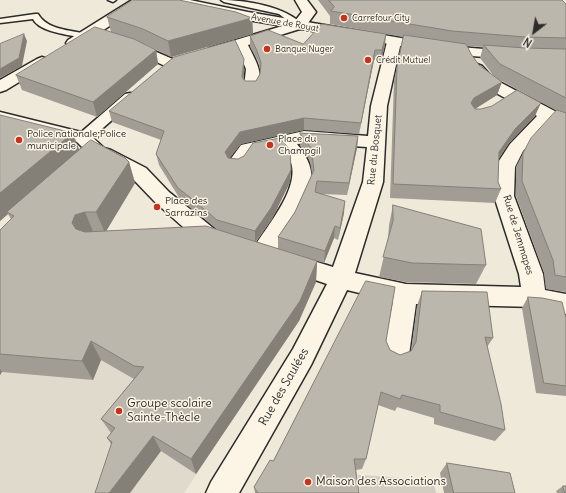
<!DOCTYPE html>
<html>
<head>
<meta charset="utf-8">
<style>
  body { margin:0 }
  #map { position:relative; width:566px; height:493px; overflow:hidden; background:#efe9da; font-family:Delius,sans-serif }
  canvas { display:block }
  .north { position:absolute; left:514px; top:12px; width:40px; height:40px; -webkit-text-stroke:3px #fcf5e5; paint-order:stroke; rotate:211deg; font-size:11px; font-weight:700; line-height:16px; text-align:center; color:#2b2b2b }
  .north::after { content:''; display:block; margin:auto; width:14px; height:18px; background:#2b2b2b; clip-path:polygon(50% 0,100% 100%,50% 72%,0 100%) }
</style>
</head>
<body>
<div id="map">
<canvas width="566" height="493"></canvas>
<div class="north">N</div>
</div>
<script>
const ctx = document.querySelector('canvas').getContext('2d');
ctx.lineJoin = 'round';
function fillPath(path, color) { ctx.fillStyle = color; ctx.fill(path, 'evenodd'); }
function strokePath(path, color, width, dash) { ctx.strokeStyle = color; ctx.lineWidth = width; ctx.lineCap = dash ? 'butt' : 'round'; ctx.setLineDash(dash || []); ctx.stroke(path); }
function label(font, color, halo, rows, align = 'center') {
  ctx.font = font + ' Delius,sans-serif'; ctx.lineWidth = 3; ctx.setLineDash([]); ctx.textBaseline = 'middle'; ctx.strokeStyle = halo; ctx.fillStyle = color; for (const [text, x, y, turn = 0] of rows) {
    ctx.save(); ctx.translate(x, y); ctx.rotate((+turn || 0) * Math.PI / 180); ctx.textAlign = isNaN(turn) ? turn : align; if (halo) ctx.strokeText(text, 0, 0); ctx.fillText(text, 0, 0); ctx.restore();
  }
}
fillPath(new Path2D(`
  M0,266L280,348L184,493H0Z`), '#e0dacc');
fillPath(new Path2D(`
  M358,475L433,480L436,493H360Z`), '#d2cdc0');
const service = new Path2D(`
  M108,0H116L113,2Z
  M221,0C245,0 285,6 303,25L299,27H296L279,14L224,2Z
  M35,14H38C47,30 70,30 87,34L88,36L84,38C70,35 39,32 33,19L0,23V19Z`);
const pedestrian = new Path2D(`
  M299,21L303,22L305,25L303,28L248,45C254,58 266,75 256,90L251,91L246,90L244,87L246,69L237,48L213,55L209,54L207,51L209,48Z
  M133,42L175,60L177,63L175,66H165L129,49L127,46L129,43Z
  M130,93L135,94L137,97L135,100L88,141L83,143L78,141L75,138L78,135L125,94Z`);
const minor = new Path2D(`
  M132,0H147L146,3L78,46L73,47L68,46L66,43L68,40Z
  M394,38L399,39L401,42L387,106L383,182L355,273L406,284L521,287L519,274L494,196L495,167L510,144L537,116L482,85L469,69L472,66L477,64L482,66L494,79L566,117V129L550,123L523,151L515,167L514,196L543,274L545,290L566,294V314L535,307L416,304L409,355L405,363L396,367L387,363L383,355L393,301L347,290L311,365L239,493H206L211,482L293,349L327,284L280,268L277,262L280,256L288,253L333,267L363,182L367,147L304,143L297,144C307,157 311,164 312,180C312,190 277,255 268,260C263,263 258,262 253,260L250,254C262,231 303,188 290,160C288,156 284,152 281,147L253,153C246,164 244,172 229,168L227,164L241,145L304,131L368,136L371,106L387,42L389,39Z
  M42,57L47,59L50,62L47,65L6,90L0,92V80L37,59Z
  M0,112L89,134L104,148L111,150L146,168L169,192L218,232L221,238L218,244L210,246L202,244L155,202L132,178L98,158C90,165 86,168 76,165L74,161L85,150L77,142L0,122Z`);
const tertiary = new Path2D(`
  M295,0H307L316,12C310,20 305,31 294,28L292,25L302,12Z`);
const secondary = new Path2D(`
  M165,0H190L248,12L448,46L520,52L566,53V61L520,60L448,54L248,20L171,4L166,3Z`);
strokePath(service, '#2b2b2b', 3);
strokePath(pedestrian, '#2b2b2b', 3);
strokePath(minor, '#2b2b2b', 3);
strokePath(tertiary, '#2b2b2b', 3);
strokePath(secondary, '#2b2b2b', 3);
fillPath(service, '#fcf5e5');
fillPath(pedestrian, '#fcf5e5');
fillPath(minor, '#fcf5e5');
fillPath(tertiary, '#fcf5e5');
fillPath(secondary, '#fcf5e5');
fillPath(new Path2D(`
  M318,0H562L566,4V292L546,289L544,273L516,196V167L523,153L557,111L502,81L497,95L475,109L535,116L509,143L499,158L498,182L501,189L495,203L390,198L394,81L403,37L330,24V16ZM467,46L483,47L480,58L493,75L479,65L471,54Z
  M107,17L252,18L253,34L171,57L147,45L140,43L156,50L158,64L97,117L22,90L16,75L111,32Z
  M250,36L303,44L385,45L381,61L374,60L359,134L304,130L241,144L229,158L291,170L290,182L272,219L256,242L278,249V237L295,212L312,174L310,161L300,145V133L358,136L357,148L347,195L320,194L344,213L338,240L334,238L324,263L284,251L317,261L316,282L299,321L196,474L161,451L111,444L107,438L111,433L101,419L134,379L101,360L93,380L2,372L0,375V230L11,219L8,214L0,221V115L79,149L129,162L135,183L106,231L218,230L200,215L199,212L194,211L180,199L159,165L156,154L161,140L112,122L109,111L244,69V79L245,81H256L260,74V70L258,61L250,47Z
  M393,205L486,265L476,284L406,282L379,277L388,239L389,225Z
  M422,291L493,338L487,347L505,430L495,441L434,424V418L397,407L395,411L378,405L366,459L362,469L356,470L359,493H255L254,487L273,461L386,341L390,350L400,355L411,351L417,306Z
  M528,297L566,318V396L536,393L522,308Z
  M447,463L515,493H444L440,473Z
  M563,486L566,493H557L556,491Z`), '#a29d94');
fillPath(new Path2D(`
  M252,18L253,34L171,57L168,41Z
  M24,34L27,41L22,66L0,78V69Z
  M386,34L385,45L381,61L382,50Z
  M156,50L158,64L97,117L93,102Z
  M375,50L374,60L359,134L361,123Z
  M244,59V69L243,88L242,77Z
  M502,82L497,95L470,112L471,103L474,98Z
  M541,103L535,116L509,143L494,166L499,152L515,129Z
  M304,118V130L241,144L226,163L225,152L240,132Z
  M73,133L80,152L7,212L8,214L0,221V193Z
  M358,136L357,148L347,195L349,183Z
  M129,162L135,183L105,233L96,212Z
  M291,170L290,182L272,219L255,242V231Z
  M345,201L344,213L338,240L340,228Z
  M85,212L94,234L82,244L72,223L75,215Z
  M335,226L334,238L324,263L325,251Z
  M317,261L316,282L299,321L196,474L191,459Z
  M91,341L101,360L93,380L82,361Z
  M0,369L2,372L0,375Z
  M153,436L161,451L130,493H109Z`), '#848078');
const building = new Path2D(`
  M133,0H179L236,12L252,18L168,41L143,29L107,17Z
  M329,0H562L566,4V38L525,37L452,31L331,11L334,7Z
  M322,24L386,34L382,50H375L361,123L304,118L240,132L225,152L228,158L238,159L244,156L253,143L280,138L290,150L291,170L271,208L255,231L217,220L198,204L200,202L192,199L178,188L156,154L164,131L109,111L174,57L235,40L244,59L242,77L245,81H256L260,74L261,63L257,51L250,36L268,30L303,44Z
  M95,27L134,39L156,50L93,102L16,75Z
  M24,34L19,58L0,69V44Z
  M404,35L466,44L471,54L479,65L502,82L474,98L471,103L475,109H481L492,106L517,90L541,103L515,129L499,152L498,182L501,189L393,184L397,67Z
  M484,45L525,48L566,49V98L500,64Z
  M557,110L566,113V277L555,275L553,260L522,181L523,153L531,138Z
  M0,115L73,133L0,193Z
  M300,133L358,136L349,183L317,181L315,192L345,201L340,228L335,226L325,251L278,237L295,212L314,170L311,148Z
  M91,140L125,158L129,162L96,212H85L75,215L72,223L76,229L85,232L206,226L317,261L300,301L191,459L153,436L109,493H95L112,442L107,438L115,428L101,419L144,367L134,366L91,341L82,361L0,354V230L14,216L7,212Z
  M393,205L481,229L486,265L412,263L383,257L393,221Z
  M366,281L395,287L386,341L390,350L400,355L411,351L416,342L422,291L487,292L493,338L485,337L501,404L505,430L440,412V405L402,395L400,399L381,392L366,459H354L359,493H258L254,487L270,460L273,461Z
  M528,297L542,298L562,302L566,318V386L544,383Z
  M447,463L510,473L515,493H454Z
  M563,486H566V493H565Z`);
fillPath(building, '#bcb7ac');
strokePath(building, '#848078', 1);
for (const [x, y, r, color] of [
  [344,18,4,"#c8321e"],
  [267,49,4,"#c8321e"],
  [368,60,4,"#c8321e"],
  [19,140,4,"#c8321e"],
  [270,145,4,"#c8321e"],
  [157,207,4,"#c8321e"],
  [119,411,4,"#c8321e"],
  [308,482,4,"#c8321e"]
]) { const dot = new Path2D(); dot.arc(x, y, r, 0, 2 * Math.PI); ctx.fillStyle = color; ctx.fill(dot); strokePath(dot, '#fcf5e5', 1.5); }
label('9px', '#2b2b2b', '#fcf5e5', [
  ["Carrefour City",352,18],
  ["Banque Nuger",275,49],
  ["Crédit Mutuel",376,60]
], 'left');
label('9px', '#2b2b2b', '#fcf5e5', [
  ["Avenue de Royat",285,23,10]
]);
label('10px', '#2b2b2b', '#fcf5e5', [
  ["Police nationale;Police",27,134],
  ["municipale",27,146],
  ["Place du",278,139],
  ["Champgil",278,151],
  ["Place des",165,201],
  ["Sarrazins",165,213]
], 'left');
label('10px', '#2b2b2b', '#fcf5e5', [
  ["Rue du Bosquet",375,150,-84],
  ["Rue de Jemmapes",518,235,73]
]);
label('12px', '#2b2b2b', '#fcf5e5', [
  ["Rue des Saulées",284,387,-60]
]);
label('12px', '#2b2b2b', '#fcf5e5', [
  ["Groupe scolaire",127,404],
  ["Sainte-Thècle",127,418],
  ["Maison des Associations",316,482]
], 'left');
</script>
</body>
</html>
